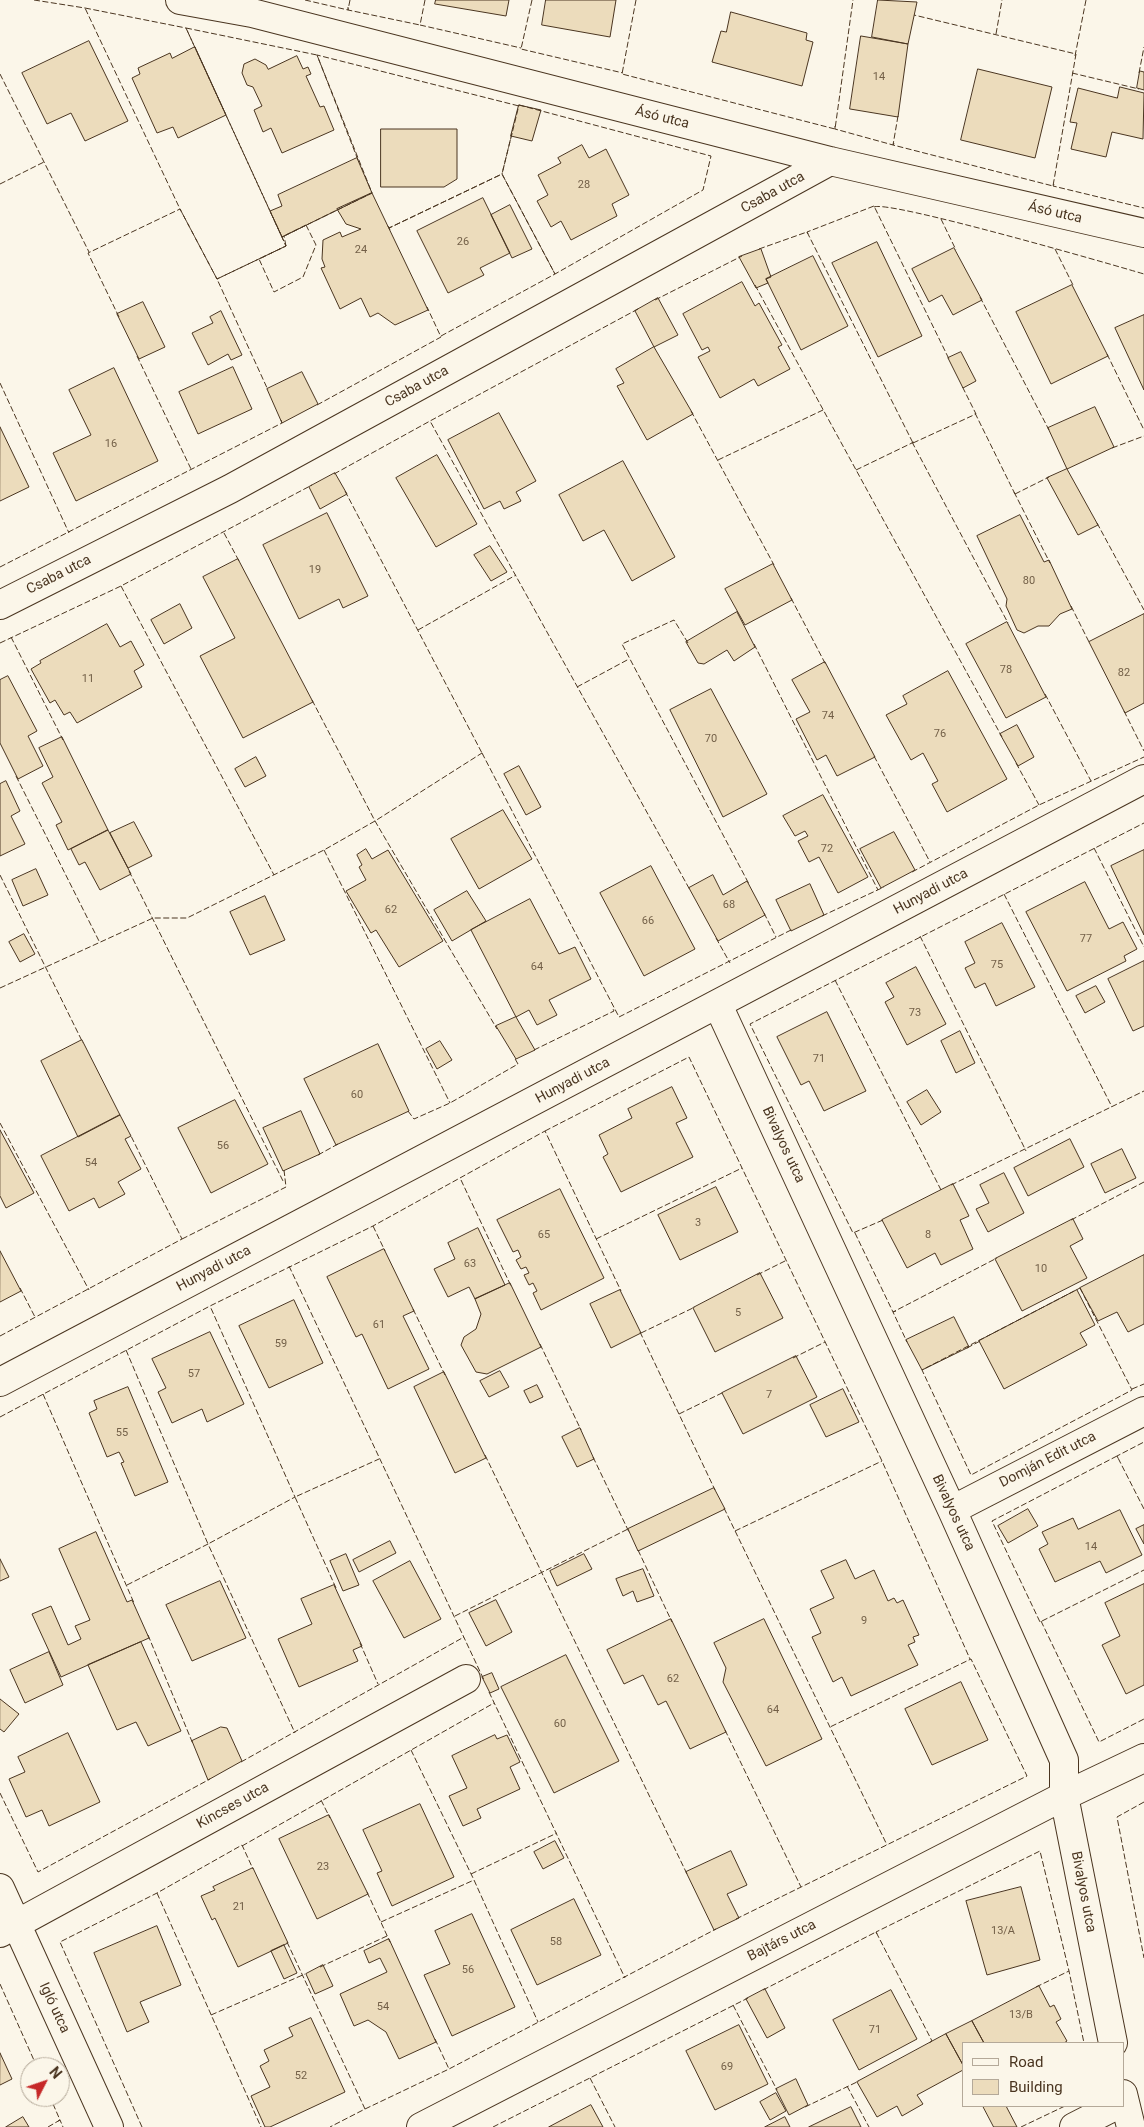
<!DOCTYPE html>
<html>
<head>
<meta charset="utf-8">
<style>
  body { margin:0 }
  #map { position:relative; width:1144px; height:2127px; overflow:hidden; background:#fbf6e9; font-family:Roboto,sans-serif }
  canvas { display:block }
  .legend { position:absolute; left:962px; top:2042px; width:162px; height:65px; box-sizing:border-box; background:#fbf6e9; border:1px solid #b4a999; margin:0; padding:6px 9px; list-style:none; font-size:15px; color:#4a3520 }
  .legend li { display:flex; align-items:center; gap:10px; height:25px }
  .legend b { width:25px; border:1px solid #b4a999 }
  .north { position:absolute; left:20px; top:2057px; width:50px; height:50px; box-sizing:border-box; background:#fbf6e9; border:1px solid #b4a999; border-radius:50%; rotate:49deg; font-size:14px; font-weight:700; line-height:20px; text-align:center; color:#4a3520 }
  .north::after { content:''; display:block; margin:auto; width:18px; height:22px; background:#c62828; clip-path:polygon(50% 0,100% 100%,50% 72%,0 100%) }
</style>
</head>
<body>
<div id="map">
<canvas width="1144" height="2127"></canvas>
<ul class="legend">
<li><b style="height:6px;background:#fbf6e9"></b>Road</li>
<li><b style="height:14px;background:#ecdcbc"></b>Building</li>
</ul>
<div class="north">N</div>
</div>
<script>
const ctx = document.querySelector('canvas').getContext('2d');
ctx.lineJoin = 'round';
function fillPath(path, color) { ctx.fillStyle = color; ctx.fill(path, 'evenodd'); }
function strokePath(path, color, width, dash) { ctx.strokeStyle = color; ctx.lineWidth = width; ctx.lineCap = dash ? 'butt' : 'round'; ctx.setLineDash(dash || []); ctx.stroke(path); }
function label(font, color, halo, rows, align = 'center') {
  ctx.font = font + ' Roboto,sans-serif'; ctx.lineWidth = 4; ctx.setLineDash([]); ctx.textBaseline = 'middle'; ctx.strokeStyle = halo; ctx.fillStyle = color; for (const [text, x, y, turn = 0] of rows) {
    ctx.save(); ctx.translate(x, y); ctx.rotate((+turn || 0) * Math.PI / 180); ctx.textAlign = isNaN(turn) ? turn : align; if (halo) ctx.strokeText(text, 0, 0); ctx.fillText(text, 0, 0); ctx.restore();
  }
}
const building = new Path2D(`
  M436,0H509L506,16L435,4Z
  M546,0H616L610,37L542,25Z
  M878,0L917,2L908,44L872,37Z
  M731,12L807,33L806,40L813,42L802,86L712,62L721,31L726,32Z
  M861,36L908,44L898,117L850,109Z
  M89,41L128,121L85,141L71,113L47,124L22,73Z
  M195,47L226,115L178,138L173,127L157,133L132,78L140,74L138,68L170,53L172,58Z
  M297,56L303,69L308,67L311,74L306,76L320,107L324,106L334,130L282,153L271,128L263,132L254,110L262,106L253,87L247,85L242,73L244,64L255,59L266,65L268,69Z
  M978,69L1052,87L1035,158L961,140Z
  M1140,71L1144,72V90L1137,88Z
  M1120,87L1144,93L1143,139L1112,132L1106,157L1071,149L1077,123L1070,122L1078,88L1117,98Z
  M519,105L541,110L532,141L511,136Z
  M381,129H457V179L444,187H381Z
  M582,145L589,158L606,149L629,195L612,204L617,216L571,240L561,221L551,227L537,201L548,195L538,175L561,163L558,158Z
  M357,158L372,193L282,237L270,211L282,206L278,195Z
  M372,193L428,310L395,325L378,313L370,317L361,298L340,309L321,268L325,267L322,259L323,240L340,232L342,237L361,229L346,224L337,209Z
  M483,198L510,253L480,268L484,275L448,293L417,231Z
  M510,205L532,249L512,258L491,215Z
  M877,242L922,336L878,357L832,263Z
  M954,248L982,300L953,315L942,295L929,302L912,269Z
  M761,249L771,277L766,279L768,283L756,288L739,257Z
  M813,256L848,326L801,350L766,279Z
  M742,282L755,306L759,303L782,345L778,347L790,369L758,386L754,379L720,398L698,357L710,351L708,347L702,350L683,314Z
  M1072,285L1108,356L1051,384L1016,312Z
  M658,298L678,335L654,347L635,311Z
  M143,302L165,347L139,359L117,314Z
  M221,311L242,355L231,360L228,354L208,365L192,333L213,323L210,317Z
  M1144,315V390L1115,328Z
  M654,347L693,414L647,440L617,386L624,383L616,369Z
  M961,352L976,381L963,388L948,358Z
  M233,367L252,409L198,434L179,392Z
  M114,368L158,461L76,501L53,453L91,435L69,390Z
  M302,372L318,404L282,423L267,389Z
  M1095,407L1114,447L1067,469L1048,428Z
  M499,413L536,481L516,492L521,501L504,509L500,501L484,509L448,440Z
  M0,427L29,487L0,501Z
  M437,455L477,524L436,547L396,478Z
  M623,461L675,557L632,581L604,530L583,541L559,495Z
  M1067,469L1098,525L1078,535L1047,478Z
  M335,473L347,494L320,509L309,487Z
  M327,513L368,596L343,608L339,599L299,619L263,545Z
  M1020,515L1044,562L1049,560L1072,609L1060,614L1049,626H1038L1024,633L1017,630L1006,606L1007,599L977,536Z
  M490,546L507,572L491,581L474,555Z
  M238,559L313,702L243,738L200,656L235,638L203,577Z
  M773,564L792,600L745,625L725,589Z
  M180,604L192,628L164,644L151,620Z
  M737,612L755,647L734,661L727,650L704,664L698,663L686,642Z
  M1144,614V703L1125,713L1089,642Z
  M1007,622L1046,697L1006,718L966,644Z
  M107,624L120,647L131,641L144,665L134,671L142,687L77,723L70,712L64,715L55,700L50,703L31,669L41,663L40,661Z
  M825,662L875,757L837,776L826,755L817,760L796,719L810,712L792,680Z
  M948,671L1007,779L947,812L932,784L938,781L923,753L911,760L886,715L907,704L903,696Z
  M8,676L37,731L28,736L43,766L18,779L0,743V680Z
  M711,689L767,794L723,817L670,710Z
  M1017,725L1034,757L1018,766L1000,734Z
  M62,737L108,830L68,850L56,825L62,822L42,783L53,777L39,748Z
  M256,757L266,776L245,787L235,769Z
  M519,766L541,807L526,815L504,774Z
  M6,781L20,811L11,816L25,844L0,856V784Z
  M823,795L868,877L838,893L819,857L809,862L798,841L808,836L805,831L795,836L783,816Z
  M503,810L532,859L479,889L451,839Z
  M134,822L152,856L128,868L110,833Z
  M108,830L131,874L100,890L85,862L79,865L71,849Z
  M894,832L915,870L881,888L860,849Z
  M366,849L372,859L388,850L443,941L399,967L376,930L371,933L346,891L366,880L359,867L362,865L357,855Z
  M1144,850V935L1111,866Z
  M651,866L695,949L644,976L600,893Z
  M36,869L48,895L23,906L12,880Z
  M713,875L723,895L747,881L765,915L718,941L689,888Z
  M1085,882L1109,929L1123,922L1137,949L1124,956L1126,961L1067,991L1026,912Z
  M810,884L824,915L791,931L776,900Z
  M467,891L486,921L452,941L434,910Z
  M265,896L285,940L250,955L230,912Z
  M530,899L559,954L575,947L591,979L549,1000L557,1015L537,1025L529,1010L516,1017L471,930Z
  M1002,923L1035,987L996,1006L985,983L975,988L965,968L975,963L965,942Z
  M24,934L35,954L20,962L9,942Z
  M1144,961V1026L1133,1031L1108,979Z
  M916,967L946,1024L907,1045L885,1002L894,997L886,983Z
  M1096,986L1105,1002L1085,1013L1076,996Z
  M827,1012L866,1091L824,1111L809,1081L801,1085L777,1037Z
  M516,1017L535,1050L516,1059L496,1026Z
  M960,1031L975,1063L956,1073L941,1041Z
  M82,1040L120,1115L78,1137L41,1061Z
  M440,1041L452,1060L437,1069L426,1049Z
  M378,1044L409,1111L336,1145L304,1079Z
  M672,1087L687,1118L676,1123L693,1157L621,1192L603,1157L608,1154L599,1135L632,1118L628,1109Z
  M927,1090L941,1112L921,1125L907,1102Z
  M235,1100L268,1164L211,1193L178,1128Z
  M301,1111L320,1154L283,1171L263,1128Z
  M120,1115L131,1136L125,1139L141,1169L118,1182L125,1194L99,1208L94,1198L69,1211L41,1156Z
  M0,1130L34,1193L6,1208L0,1196Z
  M1070,1139L1084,1167L1028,1196L1014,1168Z
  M1122,1149L1136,1178L1105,1193L1091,1164Z
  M1004,1173L1024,1213L988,1232L976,1209L989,1203L980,1185Z
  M953,1184L969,1216L960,1220L973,1249L941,1265L935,1253L907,1268L882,1220Z
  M716,1187L738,1232L680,1260L658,1215Z
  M560,1189L604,1278L541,1310L533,1293L537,1291L533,1283L529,1285L524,1275L529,1273L526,1267L521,1269L516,1260L521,1257L518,1250L513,1252L497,1220Z
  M1073,1219L1083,1239L1070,1246L1087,1278L1022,1311L995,1259Z
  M478,1228L505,1285L475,1299L469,1287L448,1297L434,1269L455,1259L448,1243Z
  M384,1249L414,1311L403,1316L429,1369L388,1389L362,1334L356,1337L327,1277Z
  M0,1251L21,1291L0,1302Z
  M1144,1255V1324L1128,1332L1117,1312L1098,1321L1080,1288Z
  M760,1273L783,1318L715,1352L693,1308Z
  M510,1283L541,1347L487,1374L476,1372L461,1345L464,1337L476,1329L481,1314L475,1299Z
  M620,1290L641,1333L611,1348L590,1304Z
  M1077,1290L1095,1325L1080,1333L1087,1345L1004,1389L979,1341Z
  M294,1300L323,1363L269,1388L239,1326Z
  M954,1317L969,1347L922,1370L906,1340Z
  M210,1332L244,1404L207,1422L202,1409L172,1423L158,1392L166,1388L152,1359Z
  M796,1356L817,1397L743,1434L722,1393Z
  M500,1371L509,1387L489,1397L480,1381Z
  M444,1372L486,1458L455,1473L414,1387Z
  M537,1385L543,1397L530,1403L524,1391Z
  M128,1387L168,1482L135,1496L121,1463L124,1462L119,1452L107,1457L89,1413L97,1409L94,1401Z
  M843,1389L859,1422L826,1437L810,1405Z
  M580,1428L594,1459L577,1467L562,1437Z
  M714,1488L725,1509L638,1551L628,1529Z
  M1028,1509L1038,1526L1008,1543L998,1526Z
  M1120,1510L1142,1555L1106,1573L1100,1561L1055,1582L1039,1549L1048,1544L1042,1532L1073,1518L1078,1529Z
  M1144,1525V1544L1136,1529Z
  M96,1532L127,1602L132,1600L149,1638L61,1677L32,1614L51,1606L68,1645L81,1639L75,1626L90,1620L59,1549Z
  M390,1541L396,1553L359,1572L353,1560Z
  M346,1554L359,1585L343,1591L330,1561Z
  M584,1554L592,1569L557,1586L550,1571Z
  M0,1559L9,1577L0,1581Z
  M846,1560L855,1579L874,1570L888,1601L894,1598L897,1603L903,1600L919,1635L913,1637L915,1642L908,1645L918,1665L851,1696L842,1677L833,1682L812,1637L821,1633L810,1609L834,1598L821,1571Z
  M410,1561L441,1619L404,1638L373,1581Z
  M643,1569L654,1596L637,1602L633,1591L623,1596L616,1579Z
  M220,1581L246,1638L192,1661L166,1605Z
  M1144,1584V1685L1126,1694L1102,1645L1120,1636L1105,1603Z
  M334,1585L362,1646L353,1650L358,1661L299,1687L278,1639L312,1624L301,1599Z
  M496,1600L512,1632L486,1646L469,1613Z
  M671,1619L726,1732L690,1749L666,1701L658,1705L643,1675L624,1684L607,1650Z
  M764,1619L822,1739L766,1766L723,1682L726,1668L714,1643Z
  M141,1642L181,1731L148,1746L136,1722L117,1730L88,1665Z
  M49,1652L63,1685L25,1703L10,1670Z
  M566,1655L619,1761L554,1793L501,1687Z
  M492,1673L499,1689L490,1693L482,1677Z
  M961,1682L988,1740L932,1765L905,1709Z
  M0,1699L19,1714L4,1732L0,1729Z
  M221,1727L227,1728L242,1761L208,1780L192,1741Z
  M68,1733L100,1802L49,1826L42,1810L26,1817L9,1779L25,1772L18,1757Z
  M495,1735L497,1739L507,1735L520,1762L510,1767L520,1789L477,1809L481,1818L463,1826L449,1796L467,1788L452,1756Z
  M420,1804L454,1877L392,1906L377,1873L382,1871L363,1830Z
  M329,1815L368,1894L317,1919L279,1839Z
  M555,1841L564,1858L543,1869L534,1852Z
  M731,1851L747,1885L727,1894L739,1918L714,1930L686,1872Z
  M253,1868L288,1943L238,1967L215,1918L212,1920L201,1896L215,1890L213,1887Z
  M1021,1887L1040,1960L987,1975L966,1901Z
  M574,1899L601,1955L537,1985L511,1930Z
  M472,1914L515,2007L452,2036L424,1975L450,1964L435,1931Z
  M157,1926L181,1985L140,2002L149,2022L127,2032L94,1953Z
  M389,1939L436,2042L399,2059L386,2032L368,2020L354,2026L340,1994L387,1972L380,1958L369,1963L364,1951Z
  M284,1945L297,1973L284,1979L271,1951Z
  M323,1965L333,1986L315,1994L306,1974Z
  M1039,1986L1050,2007L1054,2005L1061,2019L1056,2022L1067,2041L1064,2043H984L972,2021Z
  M765,1989L785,2028L767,2038L746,1999Z
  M891,1990L917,2039L859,2070L833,2020Z
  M311,2018L345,2092L270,2127H265L251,2096L270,2087L260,2066L269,2061L264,2050L293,2036L289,2028Z
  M972,2021L984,2043H963V2065L946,2034Z
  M739,2025L768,2084L715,2110L686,2051Z
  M946,2034L963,2065V2070L917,2095L923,2104L902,2116L897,2106L877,2117L857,2082Z
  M0,2053L12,2079L0,2085Z
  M796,2079L808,2105L789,2115L776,2089Z
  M776,2093L786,2111L770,2120L760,2102Z
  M591,2105L603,2127H549Z
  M983,2106H1006L1017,2127H994Z
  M851,2107L861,2127H809Z
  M23,2117L29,2127H6Z
  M785,2117L790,2127H765Z`);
fillPath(building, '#ecdcbc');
strokePath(building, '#4a3520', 1);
const minor = new Path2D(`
  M180,0L252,13L830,161L1144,233
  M0,605L230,489L830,161
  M718,1005L952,1510L1064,1760V1796L1113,2043
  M0,1382L1144,779
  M952,1510L1144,1411
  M0,1888L109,2127
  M0,1933L466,1679
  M1123,2094L1131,2127
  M421,2127L1064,1796L1144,1758
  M1074,2127L1115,2106`);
strokePath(minor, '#4a3520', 30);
strokePath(minor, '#fbf6e9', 28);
strokePath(new Path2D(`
  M34,0L85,8
  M305,0L348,10V7
  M350,0L348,10L420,25
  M425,0L420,25L521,48
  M532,0L521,49L623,73
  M636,0L622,74L835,129L853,0
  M85,8L186,28L286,246L217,279L180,209Z
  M186,28L317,55L372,193L282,237Z
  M996,34L1002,0
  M1075,56L1086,0
  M1072,73L1139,89
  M1139,73L1144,47
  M0,74L89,252
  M519,105L711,156L703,190L555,274L502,174Z
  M898,116L893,145L1053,186L1076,54L914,15
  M835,126V129L893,145L894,143
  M358,160L317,55L519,106
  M0,184L44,162
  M1054,184L1053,186L1144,208
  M874,207C889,200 1110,264 1144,274
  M941,219L956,250
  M306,225L316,245L303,277L274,292L259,259L286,246L282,237Z
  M388,226L389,228L502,174
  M390,230L389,228L502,174
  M808,234L807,232L874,206L949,359
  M759,249L807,232L913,443
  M1055,249L1074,287
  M217,279L286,246L284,236
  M755,285L1002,737
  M980,297L1049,430
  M655,300L742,256
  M638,309L430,421L690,890
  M119,317L88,253L180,209L217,279L268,390
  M441,336L555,274L502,174L512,133
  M1107,354L1144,430
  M137,356L191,469
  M0,383L69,533
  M317,405L441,337L427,307
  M691,411L774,565
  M975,413L1015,494
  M912,442L1008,623
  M913,443L976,414L962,386
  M1112,448L1144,436
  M718,460L823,410
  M856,470L914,442
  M334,474L430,421
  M345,491L483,755
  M1014,492L1050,563
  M1015,494L1049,477
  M1097,523L1144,610
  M224,533L239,561
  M0,567L282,423L281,420
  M121,586L274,875
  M791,598L826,665
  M1071,606L1090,644
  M418,630L516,575
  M11,637L63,740
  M0,643L121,586L312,485
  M688,643L674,620L622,644L749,884
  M754,644L878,890
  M577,687L629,659
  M1045,694L1091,781
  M312,700L375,821L497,1029
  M1124,711L1144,751
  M482,753L619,1017L793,929
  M874,756L930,862
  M1016,763L1039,805
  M16,776L100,943
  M1094,848L1144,947
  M324,850L450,1103
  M129,871L283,1181
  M912,872L1039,805L1144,757
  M0,875L83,1043
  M1004,894L1112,1107
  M764,913L776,937
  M822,916L884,887
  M920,936L1026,1151
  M716,938L730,963
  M835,980L941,1190
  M0,988L153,918H187L324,850L375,821L482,753
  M534,1050L614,1011L613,1009
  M408,1111L414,1119L450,1103L518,1064L514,1057
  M0,1123L89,1290
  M545,1131L689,1057L882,1461L970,1659
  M318,1155L338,1144
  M284,1170L286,1187
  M461,1180L511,1286
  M951,1185L1144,1091
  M883,1220L853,1233L750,1024L1144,823
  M1071,1220L1144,1182
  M373,1226L385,1251
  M855,1233L893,1312L997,1258
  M182,1239L286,1187
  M596,1239L742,1168
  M289,1266L484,1680
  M757,1275L787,1260
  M20,1288L35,1317
  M1080,1288L1132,1390L971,1475L922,1370Z
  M413,1309L445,1375
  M896,1311L893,1312L907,1342
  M640,1332L715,1490
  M641,1333L695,1307
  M0,1336L182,1239L130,1134
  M540,1344L581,1430
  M967,1348L982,1340
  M126,1350L208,1544L295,1497L210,1306
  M793,1358L825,1342
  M1132,1389L1144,1384
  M43,1394L134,1603
  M679,1414L724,1392
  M0,1417L210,1306L373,1226L545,1131L621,1291
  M485,1455L687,1874
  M593,1457L629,1532
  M1118,1458L1117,1456L1144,1442
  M724,1508L887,1845
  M1144,1509L1117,1456L992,1521L1040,1622L1144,1570
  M735,1531L882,1461
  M638,1550L672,1622
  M127,1585L208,1544L295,1733
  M336,1588L295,1497L379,1459
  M455,1616L628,1529
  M1041,1621L1099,1742L1144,1719
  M148,1635L193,1744
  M360,1643L378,1684
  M489,1692L625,1978
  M725,1730L801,1887
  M411,1750L474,1880L538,2022
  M241,1762L464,1637
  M0,1793L38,1872L210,1779
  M321,1800L330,1818
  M1144,1802L1117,1817L1144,1958
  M242,1846L494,1703
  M471,1874L557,1833
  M367,1892L390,1942
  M157,1893L261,2127
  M736,1919L1027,1776L971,1659L830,1727
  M381,1922L474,1880
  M877,1934L876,1932L1040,1851L1069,1971L1084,2043
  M287,1942L365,2109L330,2127
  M320,1967L387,1936
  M0,1984L37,2067
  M1036,1987L1069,1971
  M763,1990L876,1932L932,2041L929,2043
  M733,2005L777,2090
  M211,2015L305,1974
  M435,2039L449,2069
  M590,2078L615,2127
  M847,2086L869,2127
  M805,2107L859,2081
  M365,2109L449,2069L716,1929
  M58,2121L60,2120L63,2127
  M48,2127L60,2120L50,2097
  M142,2127L60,1942L157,1893L242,1845L253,1869
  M493,2127L748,1998
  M1021,2127L1065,2106`), '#4a3520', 1, [6, 2.5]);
label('11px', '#725f47', null, [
  ["14",879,77],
  ["28",584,185],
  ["26",463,242],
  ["24",361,250],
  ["16",111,444],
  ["19",315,570],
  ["80",1029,581],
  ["78",1006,670],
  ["82",1124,673],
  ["11",88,679],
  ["74",828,716],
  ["76",940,734],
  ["70",711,739],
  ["72",827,849],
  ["68",729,905],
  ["62",391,910],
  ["66",648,921],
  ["77",1086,939],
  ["75",997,965],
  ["64",537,967],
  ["73",915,1013],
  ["71",819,1059],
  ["60",357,1095],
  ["56",223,1146],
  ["54",91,1163],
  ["3",698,1223],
  ["65",544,1235],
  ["8",928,1235],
  ["63",470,1264],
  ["10",1041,1269],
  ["5",738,1313],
  ["61",379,1325],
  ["59",281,1344],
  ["57",194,1374],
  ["7",769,1395],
  ["55",122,1433],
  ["14",1091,1547],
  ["9",864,1621],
  ["62",673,1679],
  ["64",773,1710],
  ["60",560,1724],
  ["23",323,1867],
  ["21",239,1907],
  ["13/A",1003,1931],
  ["58",556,1942],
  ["56",468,1970],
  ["54",383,2007],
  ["13/B",1021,2015],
  ["71",875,2030],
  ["69",727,2067],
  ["52",301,2076]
]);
label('14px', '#4a3520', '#fbf6e9', [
  ["Ásó utca",662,118,14],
  ["Csaba utca",773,193,-29],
  ["Ásó utca",1055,213,13],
  ["Csaba utca",417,387,-29],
  ["Csaba utca",59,575,-27],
  ["Hunyadi utca",931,892,-28],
  ["Hunyadi utca",573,1081,-28],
  ["Bivalyos utca",783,1145,65],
  ["Hunyadi utca",214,1269,-28],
  ["Domján Edit utca",1048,1460,-27],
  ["Bivalyos utca",953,1513,65],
  ["Kincses utca",233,1806,-29],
  ["Bivalyos utca",1083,1892,79],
  ["Bajtárs utca",782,1941,-27],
  ["Igló utca",54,2008,65]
]);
</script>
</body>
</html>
